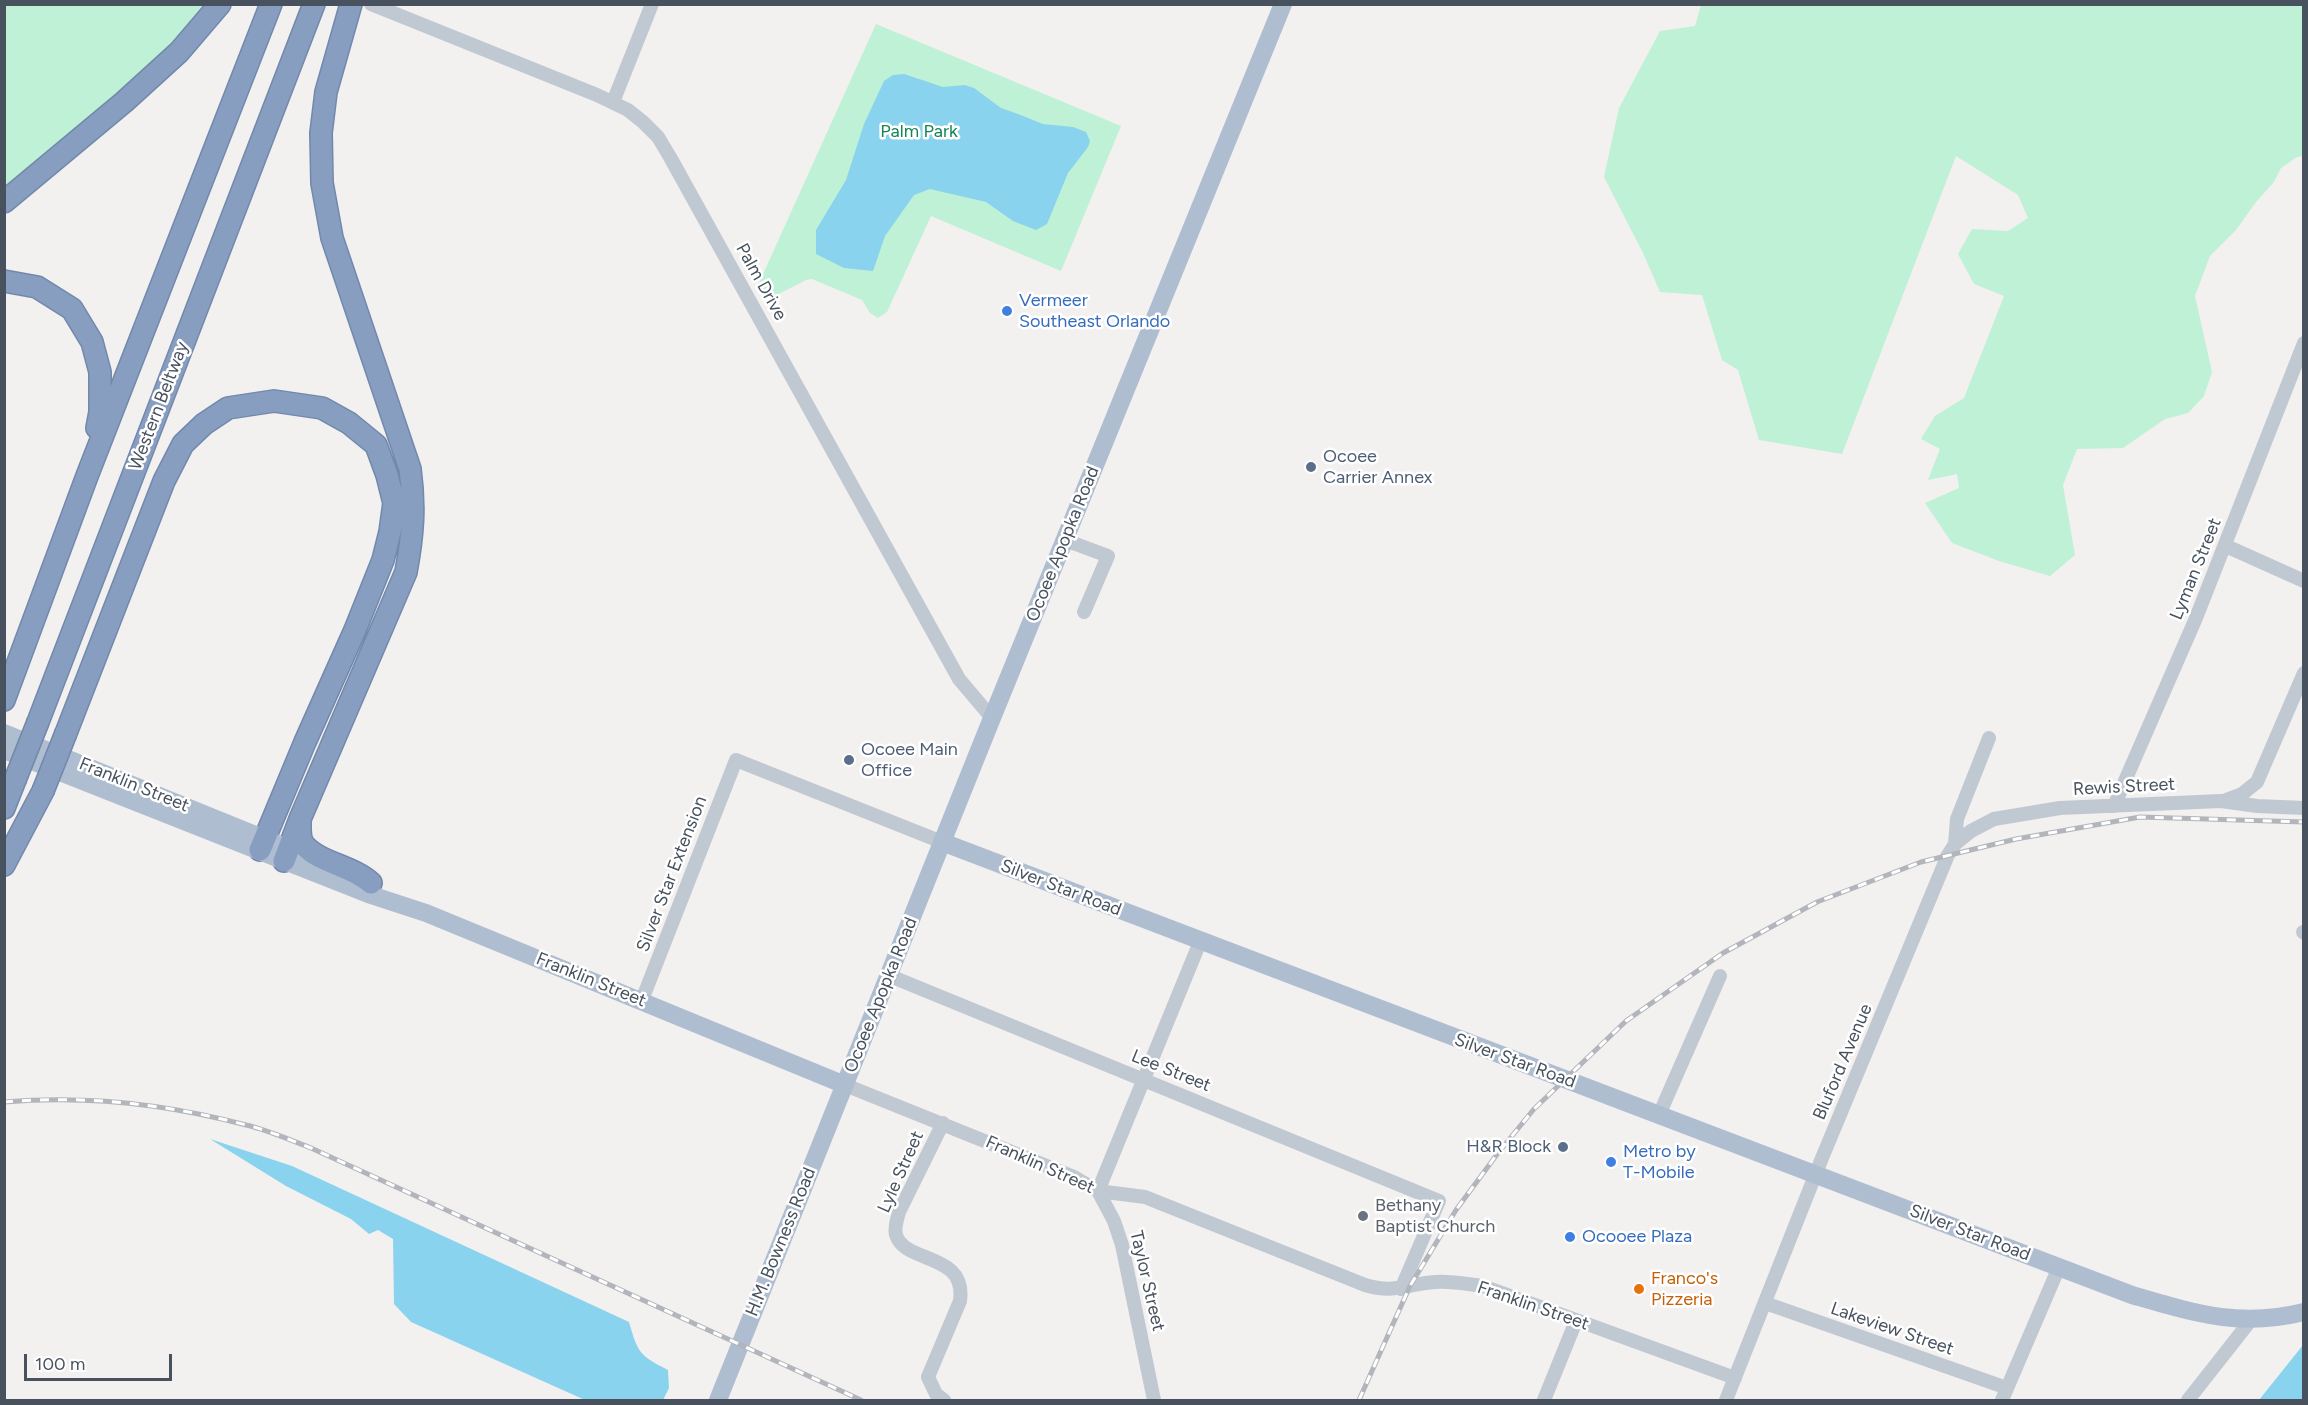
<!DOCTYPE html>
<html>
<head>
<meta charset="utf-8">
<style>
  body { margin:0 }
  #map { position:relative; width:2308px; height:1405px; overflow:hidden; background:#f3f0f0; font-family:Figtree,sans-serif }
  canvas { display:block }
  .frame { position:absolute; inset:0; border:6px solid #47525e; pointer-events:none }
  .scale { position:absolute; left:24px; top:1354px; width:148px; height:27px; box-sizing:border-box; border:3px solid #47525e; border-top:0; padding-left:8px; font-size:18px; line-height:21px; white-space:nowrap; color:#47525e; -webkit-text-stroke:4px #fff; paint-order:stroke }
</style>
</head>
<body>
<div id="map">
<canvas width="2308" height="1405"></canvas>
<div class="frame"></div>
<div class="scale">100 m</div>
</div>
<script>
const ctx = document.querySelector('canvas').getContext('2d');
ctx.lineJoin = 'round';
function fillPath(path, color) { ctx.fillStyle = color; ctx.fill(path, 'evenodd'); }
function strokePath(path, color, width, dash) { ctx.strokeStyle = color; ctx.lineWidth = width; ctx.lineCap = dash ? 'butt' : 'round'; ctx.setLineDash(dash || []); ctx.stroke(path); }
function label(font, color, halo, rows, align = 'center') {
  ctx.font = font + ' Figtree,sans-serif'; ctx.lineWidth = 5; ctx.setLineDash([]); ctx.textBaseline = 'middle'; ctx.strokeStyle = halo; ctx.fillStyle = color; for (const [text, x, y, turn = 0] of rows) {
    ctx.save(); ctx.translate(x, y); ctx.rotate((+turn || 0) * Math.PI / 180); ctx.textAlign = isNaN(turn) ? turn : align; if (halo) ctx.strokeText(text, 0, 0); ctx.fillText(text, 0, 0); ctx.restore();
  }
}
fillPath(new Path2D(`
  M5,5H218L5,203Z
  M1701,5H2303V156L2297,157L2281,168L2274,182L2256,202L2236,230L2210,256L2195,296L2212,372L2204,396L2188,413L2165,419L2123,448L2077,449L2063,485L2075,555L2050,576L1999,561L1952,543L1925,503L1959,488L1957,474L1928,480L1940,449L1921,439L1935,416L1964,398L2004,296L1974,284L1958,254L1972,229L2008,231L2028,218L2018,195L1956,156L1842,454L1759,440L1738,370L1722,360L1702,295L1660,292L1643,253L1604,177L1619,108L1660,31L1695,26Z
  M876,24L1121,126L1061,271L931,216L887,312L878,318L870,313L862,300L812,279L806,280L767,300L759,283Z`), '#bef1d5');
fillPath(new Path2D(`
  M904,74L943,87L965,85L974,88L1001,108L1018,114L1043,124L1073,127L1086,132L1090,141L1088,147L1068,173L1047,224L1036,230L1013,221L986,202L930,189L914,195L885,236L873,271L844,268L816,254V230L846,180L864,124L884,81L893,75Z
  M210,1139L292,1166L629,1322C638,1353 639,1355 668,1370L669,1388L663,1400H585L411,1322L394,1304L393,1239L378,1230L369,1234L351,1219L286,1186Z
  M2303,1345V1400H2259Z`), '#8ad3ef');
const highway = new Path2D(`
  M4,202L124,102L179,52L220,4
  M4,281L37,287L72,309L92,342L100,372V412L97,428
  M4,700L87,476L271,4
  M38,722L314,4
  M66,733L164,481L183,444L204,424L228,408L274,401L322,408L349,423L376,445L387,475L394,503L390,532L383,560L355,630L305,742L260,850
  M4,808L15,780
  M300,819C300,828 299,840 305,846C320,863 353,866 371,883
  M284,861L300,819L406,572C413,534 415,506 410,469L332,238L322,183L321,133L326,92L351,4
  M4,865L43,791`);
strokePath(highway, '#7289ac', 24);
strokePath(new Path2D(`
  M371,4L597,95L628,110L643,122L658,137L670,157L959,679L992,718
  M613,102L652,4
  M1065,540L1108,556L1084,612
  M2226,546L2304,581
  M2226,800L2242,794L2257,782L2304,673
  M2114,806L2196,618L2304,343
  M1955,844L1971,831L1994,819L2060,808L2221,801L2257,806L2304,808
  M2303,932L2304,933
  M890,976L1439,1201L1401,1289
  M642,1000L736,760L942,842
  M845,1085L1074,1177L1098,1191L1145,1197L1365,1285C1395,1294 1406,1284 1435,1282C1451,1281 1467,1284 1483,1286L1735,1378
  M1659,1115L1720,976
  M943,1123L899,1212C897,1220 894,1227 896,1235C905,1264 967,1252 960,1301L928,1377L936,1394L944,1400
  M1765,1303L2007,1388
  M1154,1400L1122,1245L1114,1221L1098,1191L1200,942
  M1544,1400L1576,1321
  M1726,1400L1822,1158L1948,855L1955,844L1957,819L1989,738
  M2002,1400L2059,1267
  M2188,1400L2251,1320`), '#c0c9d2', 14);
strokePath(new Path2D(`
  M4,733L300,853
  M4,750L368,894L426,913L845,1085
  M942,842L2132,1295C2194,1313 2239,1328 2304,1312
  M718,1400L992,718L1283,4`), '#afbdd0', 18);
strokePath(highway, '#879ec0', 21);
const rail = new Path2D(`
  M4,1102C86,1095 167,1104 246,1125C268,1130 290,1140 311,1148L861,1400
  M1359,1400L1410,1286L1456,1210L1498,1153L1534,1109L1626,1021L1723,953L1817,902L1921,862L2016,839L2140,817L2304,822`);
strokePath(rail, '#b2b5bb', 5);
strokePath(rail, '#fff', 3, [9]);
const highwayBridge = new Path2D(`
  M15,780L38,722
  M43,791L66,733`);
strokePath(highwayBridge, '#7289ac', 24, []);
strokePath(highwayBridge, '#879ec0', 21);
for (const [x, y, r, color] of [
  [1007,311,6,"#3f7fe0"],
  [1311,467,6,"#5c6f8a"],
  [849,760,6,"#5c6f8a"],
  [1563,1147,6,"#5c6f8a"],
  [1611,1162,6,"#3f7fe0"],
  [1363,1216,6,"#6b7280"],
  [1570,1237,6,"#3f7fe0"],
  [1639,1289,6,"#e8710a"]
]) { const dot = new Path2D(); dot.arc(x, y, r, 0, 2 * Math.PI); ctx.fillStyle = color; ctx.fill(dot); strokePath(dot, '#fff', 2); }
label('18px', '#148454', '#fff', [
  ["Palm Park",919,132]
]);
label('18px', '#47525e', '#fff', [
  ["Palm Drive",761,282,61],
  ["Western Beltway",159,406,-69],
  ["Ocoee Apopka Road",1063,544,-68],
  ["Lyman Street",2196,569,-68],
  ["Franklin Street",134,785,22],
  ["Rewis Street",2124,787,-3],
  ["Silver Star Extension",672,874,-69],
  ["Silver Star Road",1061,888,21],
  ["Franklin Street",591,980,22],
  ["Ocoee Apopka Road",881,995,-68],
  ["Silver Star Road",1515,1061,20],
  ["Bluford Avenue",1843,1062,-67],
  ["Lee Street",1171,1071,22],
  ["Franklin Street",1040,1165,24],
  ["Lyle Street",901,1172,-66],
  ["Silver Star Road",1970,1233,21],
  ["H.M. Bowness Road",781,1242,-68],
  ["Taylor Street",1147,1281,77],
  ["Franklin Street",1533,1306,19],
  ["Lakeview Street",1892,1329,19]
]);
label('18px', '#366cbe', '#fff', [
  ["Vermeer",1019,301],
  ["Southeast Orlando",1019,322],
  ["Metro by",1623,1152],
  ["T-Mobile",1623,1173],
  ["Ocooee Plaza",1582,1237]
], 'left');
label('18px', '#4e5e75', '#fff', [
  ["Ocoee",1323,457],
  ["Carrier Annex",1323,478],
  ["Ocoee Main",861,750],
  ["Office",861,771],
  ["H&R Block",1551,1147,"right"]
], 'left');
label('18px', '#5b616d', '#fff', [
  ["Bethany",1375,1206],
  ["Baptist Church",1375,1227]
], 'left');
label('18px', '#c56008', '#fff', [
  ["Franco's",1651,1279],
  ["Pizzeria",1651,1300]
], 'left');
</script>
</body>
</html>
